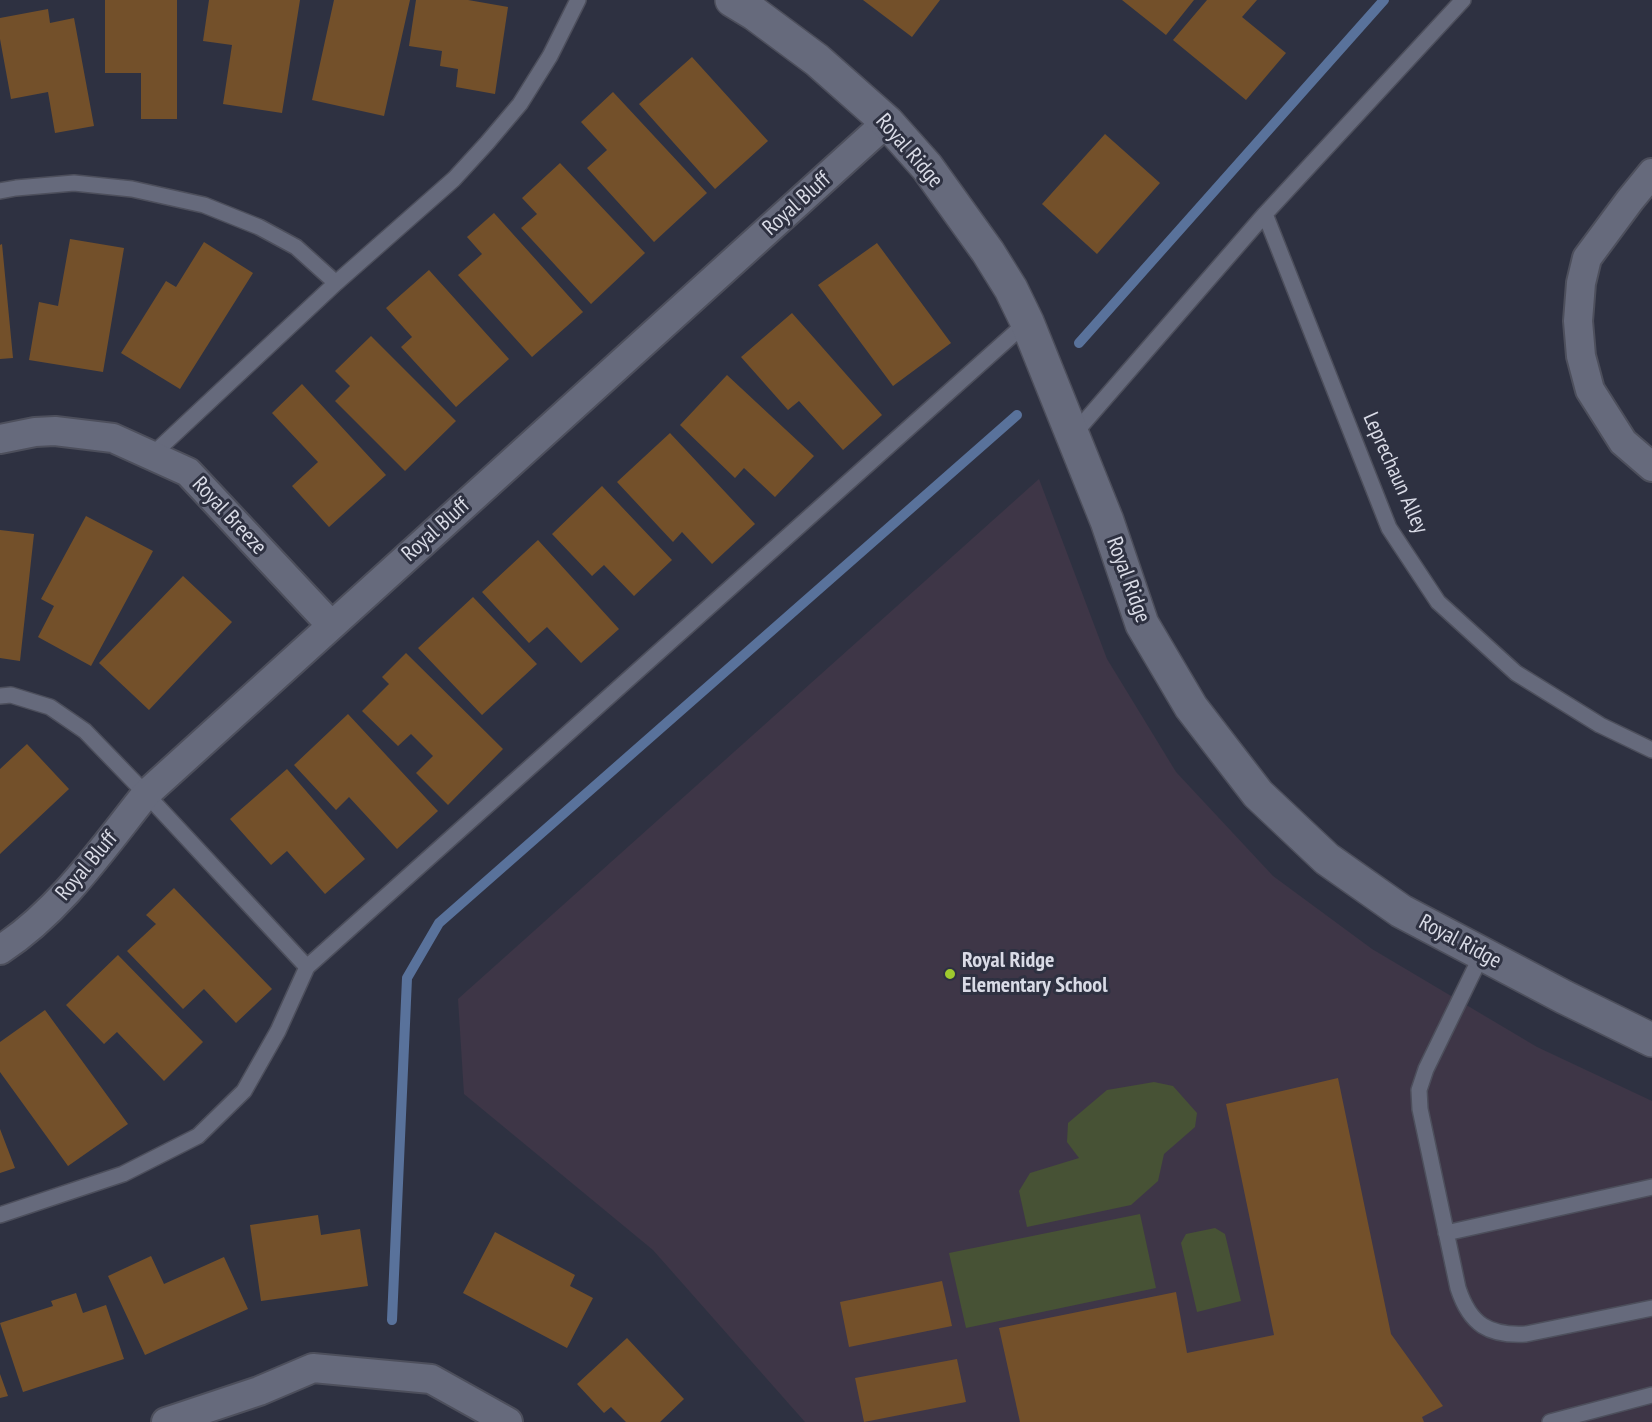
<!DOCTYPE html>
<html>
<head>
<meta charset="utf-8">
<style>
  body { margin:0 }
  canvas { display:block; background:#2e3141 }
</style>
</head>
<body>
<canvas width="1652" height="1422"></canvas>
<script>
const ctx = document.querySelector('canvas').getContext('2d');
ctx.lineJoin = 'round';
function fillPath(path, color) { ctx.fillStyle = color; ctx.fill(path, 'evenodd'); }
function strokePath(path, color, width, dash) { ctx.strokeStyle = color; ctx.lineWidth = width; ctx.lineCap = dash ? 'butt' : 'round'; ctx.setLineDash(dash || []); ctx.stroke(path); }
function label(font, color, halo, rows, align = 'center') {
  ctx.font = font + ' "PT Sans Narrow",sans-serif'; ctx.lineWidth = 6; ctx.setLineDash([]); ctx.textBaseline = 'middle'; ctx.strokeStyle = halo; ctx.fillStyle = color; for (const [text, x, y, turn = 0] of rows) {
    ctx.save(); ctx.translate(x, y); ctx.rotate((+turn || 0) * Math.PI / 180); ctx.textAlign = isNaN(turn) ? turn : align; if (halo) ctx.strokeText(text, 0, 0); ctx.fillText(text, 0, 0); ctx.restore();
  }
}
fillPath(new Path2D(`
  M1039,479L1107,659L1176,772L1273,876L1372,949L1537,1047L1652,1101V1422H805L653,1250L464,1094L458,999Z`), '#3e3647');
fillPath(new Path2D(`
  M1154,1082L1173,1086L1197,1113L1195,1127L1164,1154L1158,1181L1131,1205L1027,1227L1019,1191L1030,1173L1079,1158L1067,1142L1068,1123L1107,1090Z
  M1140,1214L1156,1288L966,1328L949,1253Z
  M1215,1228L1225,1234L1241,1301L1197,1312L1181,1243L1186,1234Z`), '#475235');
strokePath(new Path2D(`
  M1079,343L1384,0
  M392,1320L407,978L439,923L1017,415`), '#59729b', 10);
fillPath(new Path2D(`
  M105,0H177V119H141V73H105Z
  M209,0H300L282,113L223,104L232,45L203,41Z
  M334,0H410L384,116L312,100Z
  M416,0H468L508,7L495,94L456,87L458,69L440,66L442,51L409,46Z
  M863,0H940L912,37Z
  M1122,0H1194L1166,35Z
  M1207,0H1257L1242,17L1286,53L1246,100L1173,40Z
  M48,9L50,23L74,18L94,126L55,133L48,92L11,99L0,39V18Z
  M692,57L768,141L715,189L639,104Z
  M613,92L707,193L654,242L587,168L607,150L581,122Z
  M1105,134L1160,183L1097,254L1042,204Z
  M560,163L645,253L591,304L521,228L537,214L522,198Z
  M494,213L583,312L532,357L458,275L482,254L467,237Z
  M70,239L124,248L103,372L29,360L39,302L58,306Z
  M204,242L253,273L180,389L121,353L166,281L176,287Z
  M877,243L951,343L893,386L818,285Z
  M2,244L13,358L0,359V245Z
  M429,270L509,359L456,407L401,347L412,337L386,308Z
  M792,313L882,415L843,450L799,401L788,410L741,357Z
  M371,336L456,421L405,471L335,401L350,386L335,371Z
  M727,375L814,456L775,497L744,468L735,478L680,425Z
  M302,384L386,475L329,527L292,486L318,462L272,413Z
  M670,433L755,524L712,564L682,532L673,542L617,482Z
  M602,486L672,560L634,596L604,565L592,576L552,534Z
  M86,516L153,551L91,666L38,637L54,606L41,599Z
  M0,530L34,534L20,661L0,658Z
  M538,540L619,629L581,663L547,627L529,643L482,592Z
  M183,576L232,622L149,710L99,663Z
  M473,597L537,664L482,715L418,648Z
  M406,653L503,749L448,805L416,773L433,756L411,734L398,746L362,711L389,684L382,677Z
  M348,714L438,811L397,849L349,797L336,810L294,765Z
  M27,744L69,789L0,854V769Z
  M287,769L365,859L325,894L287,851L271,865L230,819Z
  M174,888L272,989L236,1023L204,989L183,1009L127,951L156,924L146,915Z
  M118,955L203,1042L164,1081L117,1032L104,1044L66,1005Z
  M45,1010L128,1124L68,1166L0,1072V1042Z
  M1338,1078L1391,1334L1443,1406L1422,1417L1424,1422H1020L999,1328L1176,1292L1187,1353L1274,1335L1226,1104Z
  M0,1129L15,1168L0,1173Z
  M318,1215L321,1235L360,1229L368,1286L261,1301L250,1225Z
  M495,1232L575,1275L570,1286L593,1298L567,1348L463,1293Z
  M151,1256L164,1284L224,1257L248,1309L145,1355L108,1276Z
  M942,1281L952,1326L849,1347L840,1302Z
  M76,1293L83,1313L106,1305L124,1359L23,1392L0,1323L53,1306L51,1301Z
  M627,1338L684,1399L660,1422H626L611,1407L604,1413L577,1384Z
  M957,1359L966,1402L864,1422L855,1378Z
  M0,1374L8,1396L0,1398Z`), '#73502a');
const service = new Path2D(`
  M0,191L16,188L74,183L132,189L204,205L259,227L296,247L336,283
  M1265,214L1389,528L1438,602L1516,673L1600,725L1652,750
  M1073,435L1265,214L1463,0
  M151,456L336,283L454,179L487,143L520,104L550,56L578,0
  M0,696L11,695L50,707L85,731L146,794L307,967
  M1482,954L1426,1069L1419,1090L1420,1109L1458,1288C1470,1325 1489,1336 1526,1334L1652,1308
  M0,1215L123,1174L198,1136L244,1091L278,1031L307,967L1027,322
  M1446,1233L1652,1187
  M1550,1422L1652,1395`);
const minor = new Path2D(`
  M1652,173L1630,200L1587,258L1581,283L1578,321L1581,356L1590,390L1623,442L1652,467
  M0,439L35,432L55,431L113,438L188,472L331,625
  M0,950C60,911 102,849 146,794L887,122
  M166,1422L259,1391L313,1368L431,1379L508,1422`);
const tertiary = new Path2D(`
  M732,0L755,14L817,60L887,122L927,167L988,252L1011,289L1027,322L1107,521L1142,624L1191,707L1258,794L1327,859L1401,911L1564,997L1652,1040`);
strokePath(service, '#4d4f5c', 18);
strokePath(minor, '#4d4f5c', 32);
strokePath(tertiary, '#4d4f5c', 36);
strokePath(service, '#666a7c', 15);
strokePath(minor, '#666a7c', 28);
strokePath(tertiary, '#666a7c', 33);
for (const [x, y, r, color] of [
  [950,974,6,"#9fca2e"]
]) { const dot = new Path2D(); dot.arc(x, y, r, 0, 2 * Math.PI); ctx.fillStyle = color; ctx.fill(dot); strokePath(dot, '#2e3141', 2); }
label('22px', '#d9dbe6', '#2e3141', [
  ["Royal Ridge",909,151,49],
  ["Royal Bluff",797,204,-42],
  ["Leprechaun Alley",1395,473,66],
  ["Royal Breeze",229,516,47],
  ["Royal Bluff",436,530,-42],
  ["Royal Ridge",1128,580,70],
  ["Royal Bluff",87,866,-50],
  ["Royal Ridge",1460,942,28]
]);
label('bold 22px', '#d9dbe6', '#2e3141', [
  ["Royal Ridge",962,961],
  ["Elementary School",962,986]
], 'left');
</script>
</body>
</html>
